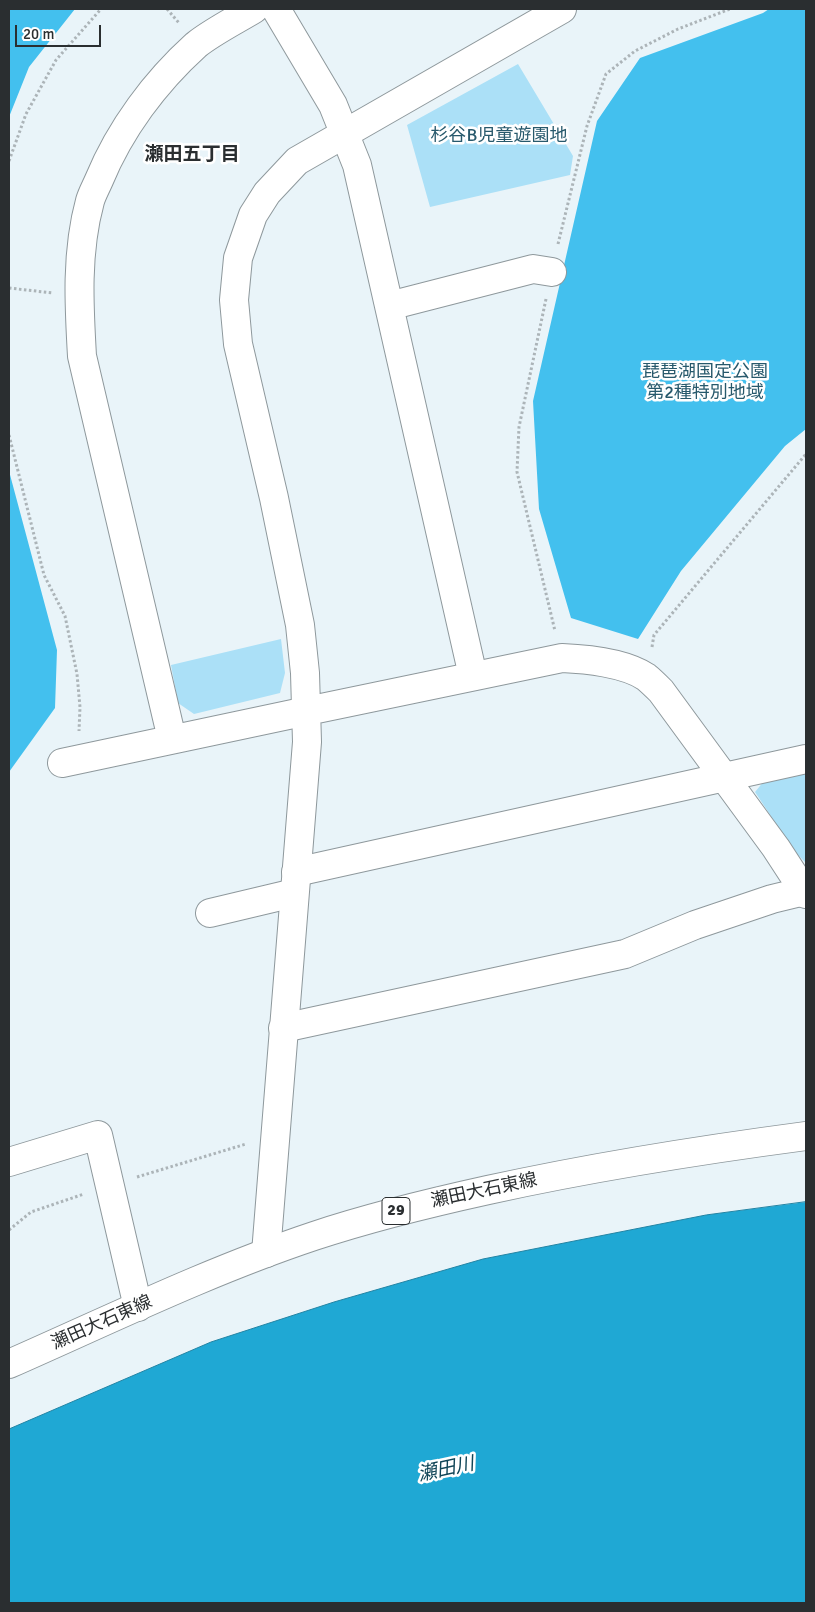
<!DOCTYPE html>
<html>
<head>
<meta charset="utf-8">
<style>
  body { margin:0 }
  #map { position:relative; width:815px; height:1612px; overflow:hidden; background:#e9f4f9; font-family:Signika,sans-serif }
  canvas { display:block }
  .frame { position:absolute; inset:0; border:10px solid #2a2e30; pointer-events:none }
  .scale { position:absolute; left:15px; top:25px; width:86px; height:22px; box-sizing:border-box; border:2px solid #2a2e30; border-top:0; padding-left:6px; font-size:15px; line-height:18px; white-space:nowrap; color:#2a2e30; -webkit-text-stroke:4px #fff; paint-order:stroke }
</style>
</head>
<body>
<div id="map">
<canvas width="815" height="1612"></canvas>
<div class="frame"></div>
<div class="scale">20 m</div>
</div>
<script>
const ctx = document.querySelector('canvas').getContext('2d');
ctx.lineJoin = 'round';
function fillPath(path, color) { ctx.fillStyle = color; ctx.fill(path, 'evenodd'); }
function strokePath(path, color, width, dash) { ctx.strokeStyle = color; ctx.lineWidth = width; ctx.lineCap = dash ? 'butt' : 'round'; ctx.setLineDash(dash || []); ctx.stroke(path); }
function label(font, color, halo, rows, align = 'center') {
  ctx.font = font + ' Signika,"Noto Sans JP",sans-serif'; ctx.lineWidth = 5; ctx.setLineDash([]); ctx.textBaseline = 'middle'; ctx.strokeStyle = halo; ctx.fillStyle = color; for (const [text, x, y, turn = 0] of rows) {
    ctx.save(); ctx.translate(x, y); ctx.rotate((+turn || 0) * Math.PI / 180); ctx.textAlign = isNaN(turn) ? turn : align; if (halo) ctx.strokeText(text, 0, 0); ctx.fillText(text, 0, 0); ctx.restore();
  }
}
fillPath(new Path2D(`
  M518,64L573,156L570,175L430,207L407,125Z
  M281,639L285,673L280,693L194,714L178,703L171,665Z
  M806,772V863L794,851L755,792L764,781Z`), '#abe0f7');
fillPath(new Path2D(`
  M9,9H75L29,67L9,117Z
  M769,9H806V429L785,446L681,571L638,639L571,618L539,509L533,401L597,121L640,58L763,13Z
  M9,471L57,650L55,708L9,772Z`), '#43c0ee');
const water = new Path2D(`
  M806,1202V1603H9V1429L211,1342L334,1302L483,1259L706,1215Z`);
fillPath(water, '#1fa8d4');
strokePath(water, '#2283a3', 1);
const street = new Path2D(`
  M276,9L333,105L357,165L473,676
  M389,306L533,269L552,272
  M172,739L82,356C79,305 76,252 90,201C92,194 96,187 99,180C120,129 155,82 196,45C212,32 236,20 254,9
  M62,763L307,711
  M296,872L806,759
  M210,913L294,893
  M283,1028L625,954L695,925L772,899L805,891
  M9,1162L98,1135L138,1307`);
const secondary = new Path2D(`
  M307,711L562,658C586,659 625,663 646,677C651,681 656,686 661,691L776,848L806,894
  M266,1253L307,742L305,673L300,625L274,498L238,344L234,300L238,258L253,215L267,193L297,161L562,9`);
const primary = new Path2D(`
  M9,1364C109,1320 209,1271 314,1236C371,1217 429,1203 488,1190C593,1167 700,1150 806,1136`);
strokePath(street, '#8e989c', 30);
strokePath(secondary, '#8e989c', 30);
strokePath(primary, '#8e989c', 30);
strokePath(new Path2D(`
  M167,9L179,23
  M9,161L26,114L56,60L101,9
  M558,244L587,126L606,74L635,51L678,29L730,9
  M9,288L53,293
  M546,299L519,427L517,472L555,631
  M9,435L44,575L65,616L77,674L80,707L79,731
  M652,647L654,635L806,454
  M137,1177L246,1144
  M9,1230L31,1212L84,1194`), '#acb4b8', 3, [2.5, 2.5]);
strokePath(street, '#fff', 28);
strokePath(secondary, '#fff', 28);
strokePath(primary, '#fff', 28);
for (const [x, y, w] of [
  [396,1211,28]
]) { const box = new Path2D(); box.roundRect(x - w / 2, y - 13.5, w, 27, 4); ctx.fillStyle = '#fff'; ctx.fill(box); strokePath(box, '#2a2e30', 1); }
label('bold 16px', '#2a2e30', null, [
  ["29",396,1211]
]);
label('18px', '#27596c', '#fff', [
  ["杉谷B児童遊園地",499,136],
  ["琵琶湖国定公園",705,372],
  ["第2種特別地域",705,393]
]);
label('18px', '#2a2e30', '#fff', [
  ["瀬田大石東線",484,1191,-12],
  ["瀬田大石東線",102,1323,-24]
]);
label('bold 19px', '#2a2e30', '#fff', [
  ["瀬田五丁目",192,155]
]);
label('italic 19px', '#104557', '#fff', [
  ["瀬田川",446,1470,-12]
]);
</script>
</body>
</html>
